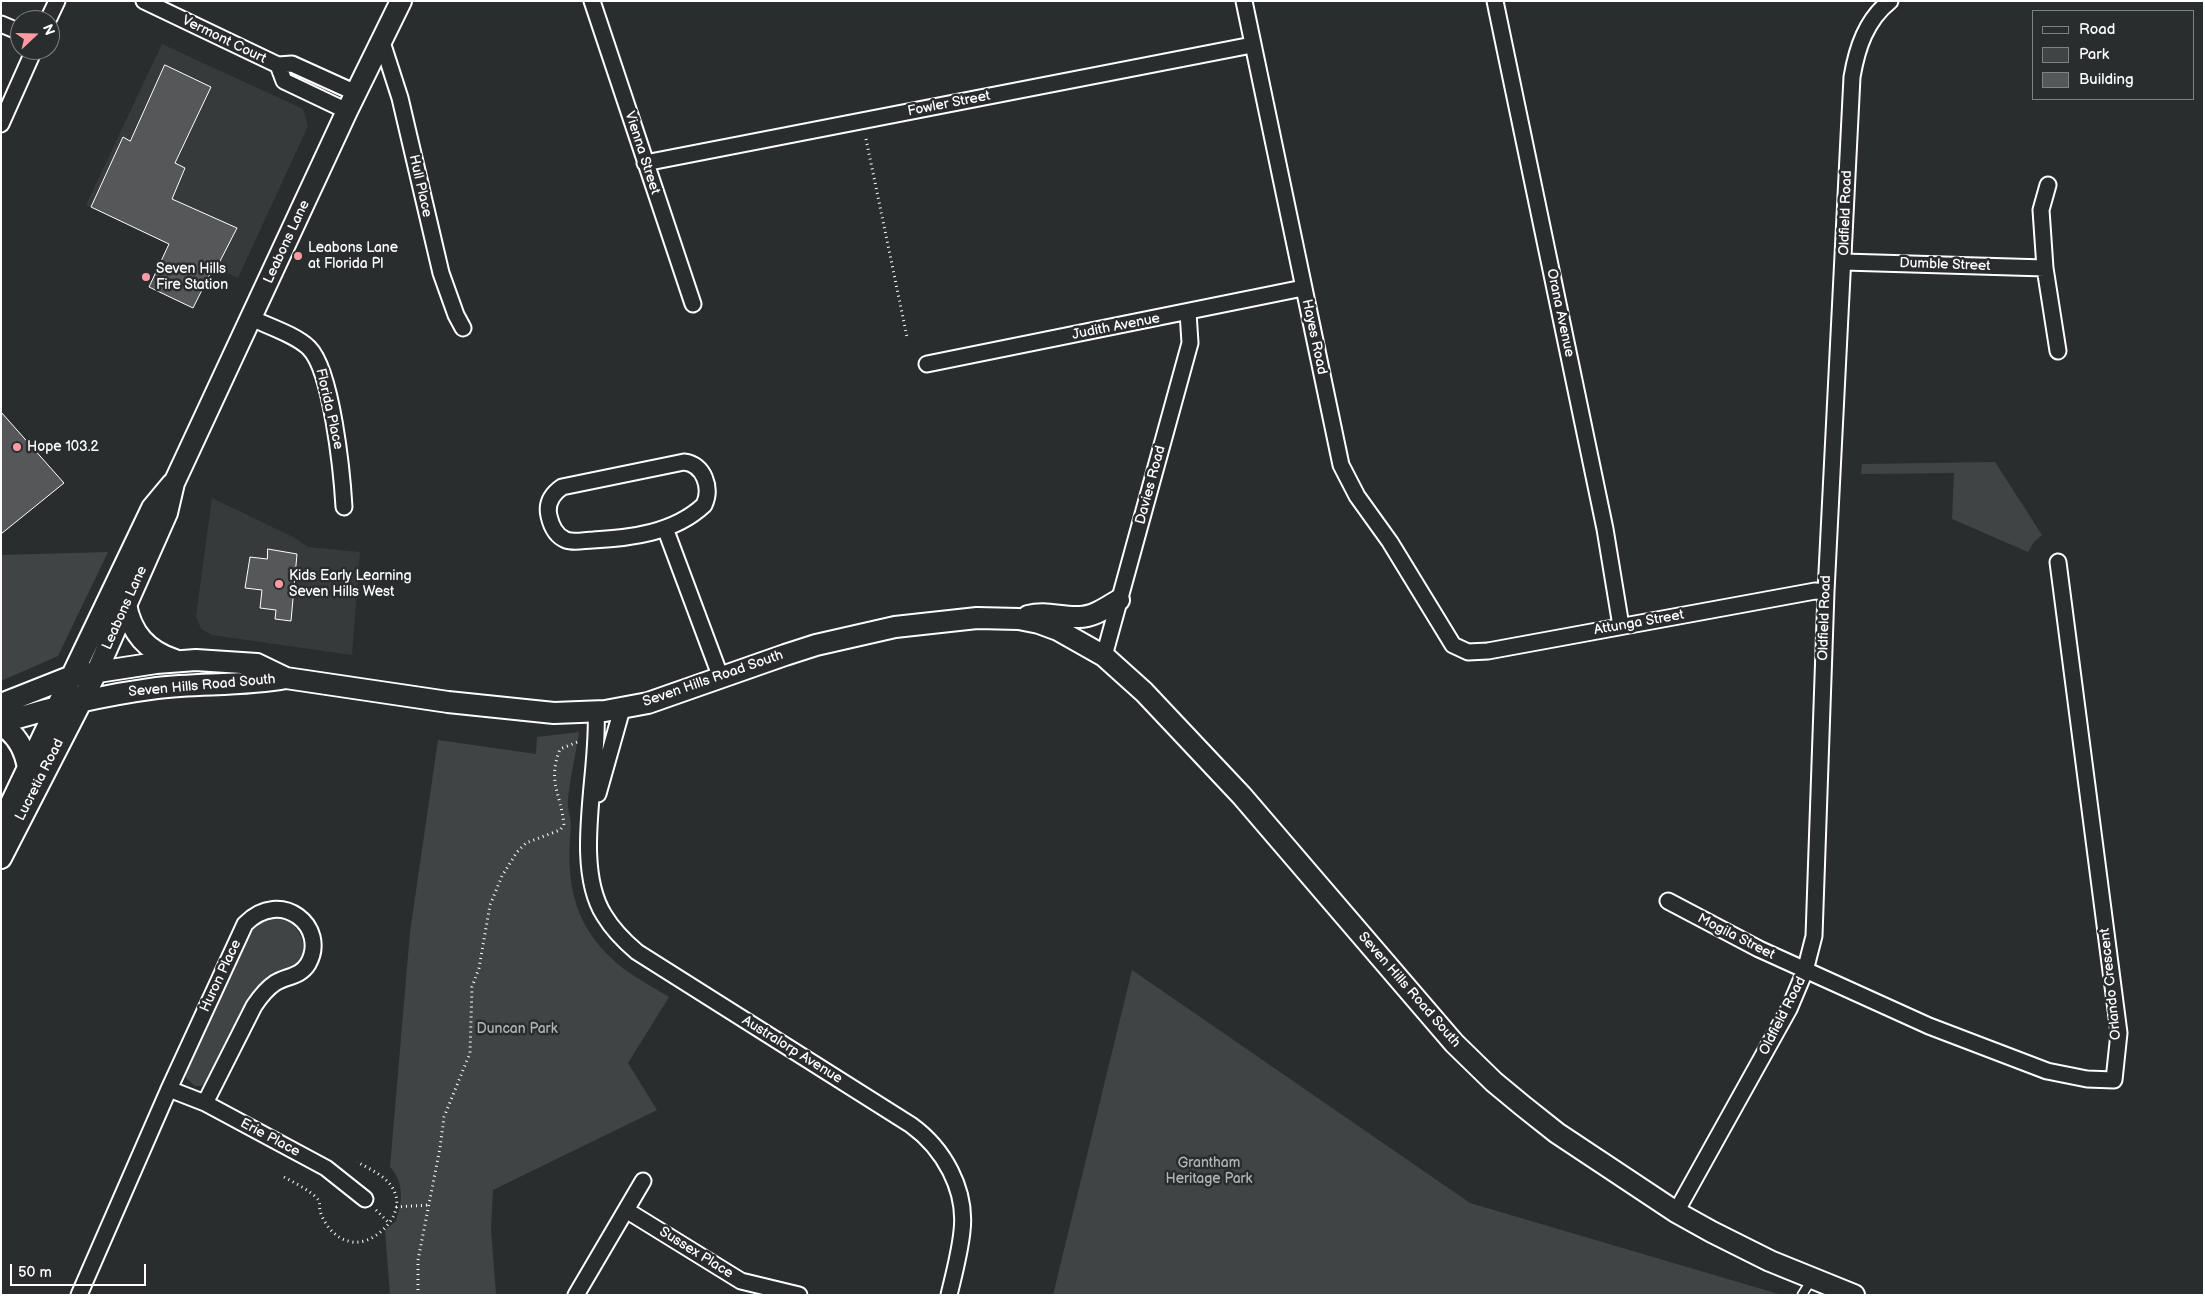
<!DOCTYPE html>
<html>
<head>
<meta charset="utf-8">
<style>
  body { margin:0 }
  #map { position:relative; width:2205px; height:1296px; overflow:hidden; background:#2a2d2e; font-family:"Balsamiq Sans",sans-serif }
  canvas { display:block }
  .frame { position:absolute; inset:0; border:2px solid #fff; pointer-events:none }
  .legend { position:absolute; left:2032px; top:10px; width:162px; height:90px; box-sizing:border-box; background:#2a2d2e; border:1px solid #7f8182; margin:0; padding:6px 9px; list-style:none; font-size:15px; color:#fff }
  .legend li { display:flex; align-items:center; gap:10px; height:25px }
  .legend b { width:25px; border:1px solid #7f8182 }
  .north { position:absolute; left:10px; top:10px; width:50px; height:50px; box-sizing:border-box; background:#2a2d2e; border:1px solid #7f8182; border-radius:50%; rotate:69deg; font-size:14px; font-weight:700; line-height:20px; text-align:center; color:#fff }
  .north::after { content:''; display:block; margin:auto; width:18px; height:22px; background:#ff9aa2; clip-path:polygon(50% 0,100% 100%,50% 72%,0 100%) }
  .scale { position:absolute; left:10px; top:1264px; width:136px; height:22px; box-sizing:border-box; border:2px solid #fff; border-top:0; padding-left:6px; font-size:15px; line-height:18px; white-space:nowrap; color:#fff; -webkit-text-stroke:4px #2a2d2e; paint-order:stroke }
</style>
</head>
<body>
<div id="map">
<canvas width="2205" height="1296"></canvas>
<div class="frame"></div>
<ul class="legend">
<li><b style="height:6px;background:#2a2d2e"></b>Road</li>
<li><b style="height:14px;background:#414445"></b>Park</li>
<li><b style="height:14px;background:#555758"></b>Building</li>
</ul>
<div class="north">N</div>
<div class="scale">50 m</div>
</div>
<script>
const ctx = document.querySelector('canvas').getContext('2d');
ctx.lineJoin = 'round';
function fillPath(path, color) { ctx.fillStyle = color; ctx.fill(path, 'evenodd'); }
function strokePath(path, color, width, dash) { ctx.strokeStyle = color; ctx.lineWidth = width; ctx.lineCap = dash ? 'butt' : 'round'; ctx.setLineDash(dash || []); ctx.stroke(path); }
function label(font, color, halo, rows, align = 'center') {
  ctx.font = font + ' "Balsamiq Sans",sans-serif'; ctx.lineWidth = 5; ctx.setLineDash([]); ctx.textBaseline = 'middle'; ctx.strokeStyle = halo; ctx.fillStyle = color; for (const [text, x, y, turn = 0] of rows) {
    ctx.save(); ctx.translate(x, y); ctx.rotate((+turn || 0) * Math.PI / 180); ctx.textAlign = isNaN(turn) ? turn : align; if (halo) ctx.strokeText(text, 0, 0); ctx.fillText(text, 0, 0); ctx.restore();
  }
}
fillPath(new Path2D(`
  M162,44L303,109L308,126L238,278L86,205Z
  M212,498L293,537L308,547L360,552L352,655L212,635L201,629L196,616Z`), '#373a3b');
fillPath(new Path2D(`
  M1995,462L2042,535L2034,542L2028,552L1952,519L1954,473L1861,474L1862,464Z
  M108,552L58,656L1,681V555Z
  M579,732C576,754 570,777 568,800C567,809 571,817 571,826C565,885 574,930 624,969C638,979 654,988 669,997L628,1063L657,1110L493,1190L491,1229L496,1294L499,1295H390L385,1230L396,1221C402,1202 405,1183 390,1167L410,932L438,740L536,754L537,737Z
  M284,916C298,929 309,941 300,961L289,969L274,975L264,982L249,997L207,1081L202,1086H195L186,1078V1073L248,931C256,919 270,917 284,916Z
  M1132,970L1470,1203L1782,1295H1053Z`), '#414445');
const building = new Path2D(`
  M165,65L211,87L175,163L185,168L172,199L237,228L217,267L214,266L193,308L149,287L169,244L91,207L123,137L130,141Z
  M1,412L64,483L1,534Z
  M268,549L297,554L291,621L275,619L276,610L260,608L262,590L245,588L250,557L267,559Z`);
fillPath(building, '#555758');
strokePath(building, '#fff', 1);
const lane = new Path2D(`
  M1802,1295L1812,1279`);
const street = new Path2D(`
  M144,1L278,65L292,64L356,93
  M592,1L693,304
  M1244,1L1341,465L1357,496L1390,542L1453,645L1468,652L1488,651L1815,591L1826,592
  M1495,1L1605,529L1621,626
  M48,20L57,1
  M1,24L20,32
  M382,42L400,98L441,273L456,315L463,328
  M278,65L284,81L347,111
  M1,124L34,50
  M645,163L1252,45
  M2048,185L2041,210L2045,268L2058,351
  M1844,262L2045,268
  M251,318C268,326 296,335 309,348C332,371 342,473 344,507
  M927,364L1303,288
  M684,462C704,464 712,488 704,505C674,533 631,538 593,540C585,540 574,543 566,540C556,536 551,525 549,516C546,503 552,494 562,487Z
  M665,528L721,678
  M1104,656L1190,343L1188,312
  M596,711C600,770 572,864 604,915C613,930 624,941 637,952L911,1125C943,1148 967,1189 962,1231C960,1252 954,1274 949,1295
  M598,794L622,709
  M1668,901L1759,949L1929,1026L2047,1071L2087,1079L2114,1080L2119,1033L2058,562
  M169,1089L205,1103L326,1168L365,1199
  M626,1210L741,1281L799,1295
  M1676,1212L1789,1009L1805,971L1814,936L1826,592L1852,77C1857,48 1866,20 1890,1
  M79,1295L169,1089L245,924C281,887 329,927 308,964C300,977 286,976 275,983C266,989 260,997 254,1006L205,1103
  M576,1295L643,1181`);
const secondary = new Path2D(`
  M126,604C131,633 147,651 175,660
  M1028,616C1046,611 1061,618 1079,617C1094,617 1107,607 1119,600
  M1,704L72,676L156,663L196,660L257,664L286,678L448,702L554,713L605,711L648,703L785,655L816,645L895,627L977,618L1019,619L1039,623L1058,630L1104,656L1144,692L1242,796L1454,1043L1494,1082L1523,1106L1557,1133L1676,1212L1712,1232L1770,1261L1854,1295
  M1,723C52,707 104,695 157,688C200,683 244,686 286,678
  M1,725C18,735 25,750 28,768
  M1,824L152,508L172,484
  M1,858L97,671L167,513L174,483L347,111L401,1`);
strokePath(lane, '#fff', 11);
strokePath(street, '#fff', 19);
strokePath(secondary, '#fff', 24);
strokePath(new Path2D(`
  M866,139L907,337
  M284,1177C295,1183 307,1189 316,1197C321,1202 319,1206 320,1211C324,1224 335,1238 348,1241C371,1249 405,1217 395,1193C390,1178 370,1169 357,1162
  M396,1207L428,1205
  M376,1210L389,1223
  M418,1295V1260L440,1148L444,1117L470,1053L472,987L479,968L490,905L502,876L517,852L526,843L560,830L564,825C561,793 547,783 560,749L580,741`), '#fff', 3, [1, 4]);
strokePath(lane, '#2a2d2e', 8);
strokePath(street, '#2a2d2e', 15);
strokePath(secondary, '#2a2d2e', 20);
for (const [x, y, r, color] of [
  [298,256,5,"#ff9aa2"],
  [146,277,5,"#ff9aa2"],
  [17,447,5,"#ff9aa2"],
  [279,584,5,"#ff9aa2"]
]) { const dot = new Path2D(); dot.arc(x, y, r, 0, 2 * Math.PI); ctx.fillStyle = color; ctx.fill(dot); strokePath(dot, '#2a2d2e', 2); }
label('14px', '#fff', '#2a2d2e', [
  ["Vermont Court",224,40,26],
  ["Fowler Street",949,104,-11],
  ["Vienna Street",642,153,72],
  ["Hull Place",420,186,77],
  ["Oldfield Road",1846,213,-88],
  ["Leabons Lane",287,242,-65],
  ["Dumble Street",1945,265,2],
  ["Orana Avenue",1560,313,78],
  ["Judith Avenue",1116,327,-11],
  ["Hayes Road",1314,337,78],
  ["Florida Place",329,409,77],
  ["Davies Road",1151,485,-75],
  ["Leabons Lane",125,608,-66],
  ["Oldfield Road",1825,618,-88],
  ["Attunga Street",1639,623,-10],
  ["Seven Hills Road South",713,679,-19],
  ["Seven Hills Road South",202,686,-5],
  ["Lucretia Road",40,780,-63],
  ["Mogila Street",1736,937,27],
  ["Huron Place",221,976,-65],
  ["Orlando Crescent",2111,984,-96],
  ["Seven Hills Road South",1409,990,49],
  ["Oldfield Road",1783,1016,-63],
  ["Australorp Avenue",792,1050,32],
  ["Erie Place",270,1138,28],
  ["Sussex Place",696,1253,32]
]);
label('14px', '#fff', '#2a2d2e', [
  ["Leabons Lane",308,248],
  ["at Florida Pl",308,264],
  ["Seven Hills",156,269],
  ["Fire Station",156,285],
  ["Hope 103.2",27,447],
  ["Kids Early Learning",289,576],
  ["Seven Hills West",289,592]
], 'left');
label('14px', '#b3b4b5', '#2a2d2e', [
  ["Duncan Park",517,1029],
  ["Grantham",1209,1163],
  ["Heritage Park",1209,1179]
]);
</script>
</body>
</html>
